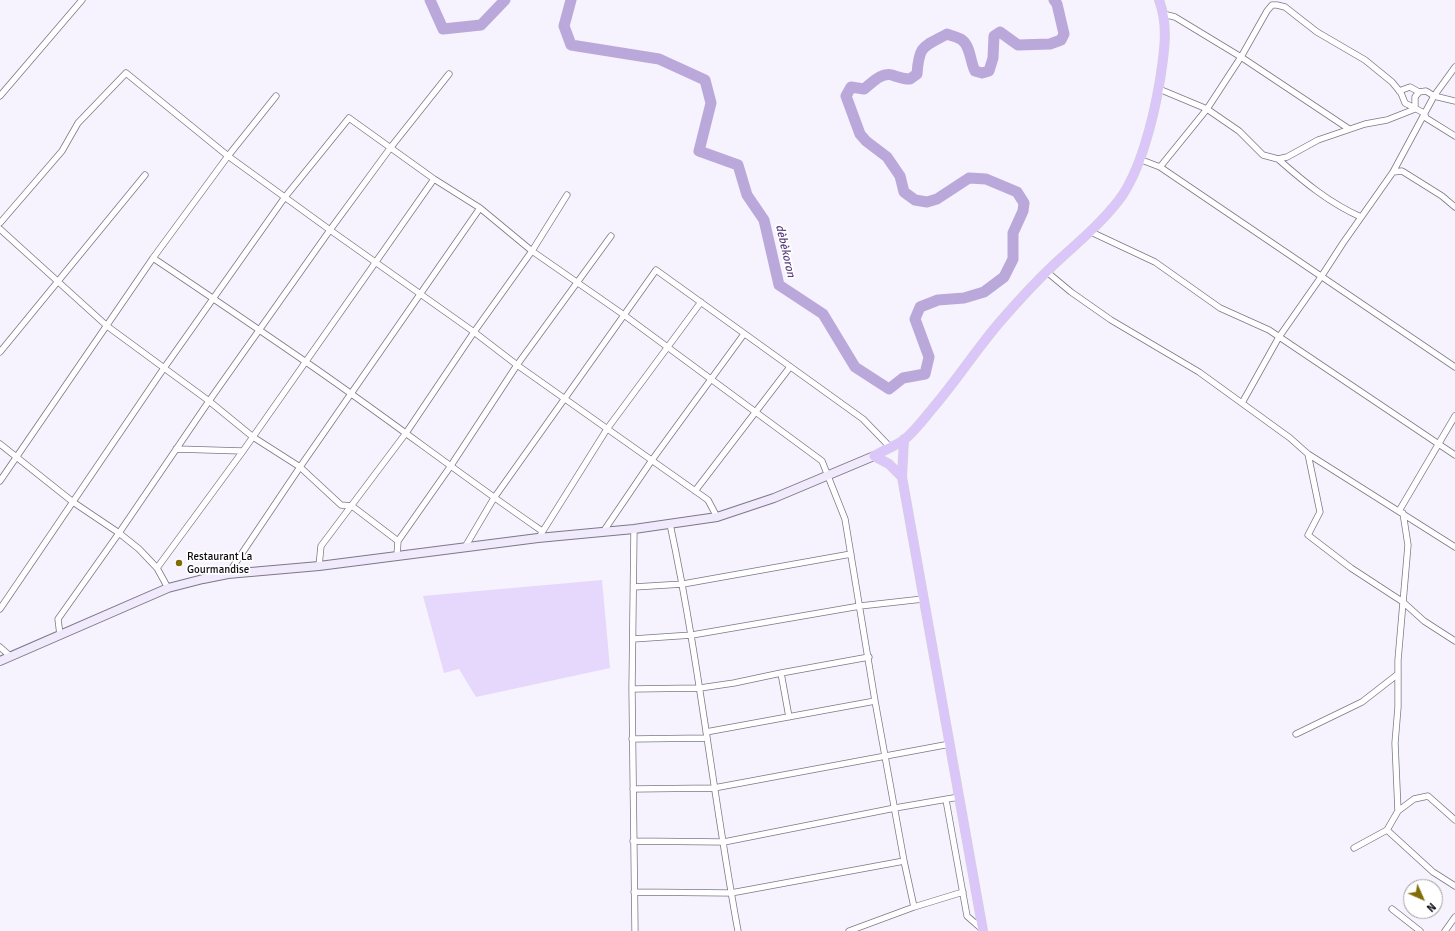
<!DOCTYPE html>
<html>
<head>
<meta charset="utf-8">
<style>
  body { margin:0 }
  #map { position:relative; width:1455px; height:931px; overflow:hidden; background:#f6f2fe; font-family:Signika,sans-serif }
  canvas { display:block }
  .north { position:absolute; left:1403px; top:879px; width:40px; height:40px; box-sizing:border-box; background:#fff; border:1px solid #9f9ea0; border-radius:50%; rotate:135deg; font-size:11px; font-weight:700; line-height:16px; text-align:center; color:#0e0c11 }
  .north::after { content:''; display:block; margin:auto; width:14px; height:18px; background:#816c06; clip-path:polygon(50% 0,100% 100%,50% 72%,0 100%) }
</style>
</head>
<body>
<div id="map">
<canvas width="1455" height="931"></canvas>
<div class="north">N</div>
</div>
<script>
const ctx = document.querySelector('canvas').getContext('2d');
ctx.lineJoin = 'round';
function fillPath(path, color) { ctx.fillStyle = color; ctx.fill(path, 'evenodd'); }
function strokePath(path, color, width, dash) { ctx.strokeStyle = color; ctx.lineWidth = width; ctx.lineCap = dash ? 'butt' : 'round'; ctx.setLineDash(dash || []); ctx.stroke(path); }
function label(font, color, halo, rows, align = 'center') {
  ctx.font = font + ' Signika,sans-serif'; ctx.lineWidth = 3.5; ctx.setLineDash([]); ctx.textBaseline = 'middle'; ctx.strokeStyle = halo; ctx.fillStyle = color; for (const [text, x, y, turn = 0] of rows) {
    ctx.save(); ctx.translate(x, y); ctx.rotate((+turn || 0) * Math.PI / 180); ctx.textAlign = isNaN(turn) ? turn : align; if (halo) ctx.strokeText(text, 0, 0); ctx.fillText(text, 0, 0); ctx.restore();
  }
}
fillPath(new Path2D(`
  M602,580L610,668L476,697L459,669L444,673L423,596Z`), '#e5d8fc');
strokePath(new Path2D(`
  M430,0L443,29L481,25L505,0
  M571,0L564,26L571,45L659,59L705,80L711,103L699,151L738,165L747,195L764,220L779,285L823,314L855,367L889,389L903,378L925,374L929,357L915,319L920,307L938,300L964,298L984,292L1004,277L1013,259V233L1023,211L1024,203L1017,192L986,179L969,178L937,199L927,202L915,200L904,192L900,176L887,157L866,141L860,134L846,96L851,87L864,89C872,83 881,72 892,75C898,77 903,79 910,79L917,74C919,45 923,47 947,34C951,36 958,37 962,40C971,47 970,62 975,71L982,73L989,71L993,58L994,36L1000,32L1018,45L1050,44L1061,40L1064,34L1057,4L1054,0`), '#bba8db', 11);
const minor = new Path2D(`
  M1163,14L1175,17L1241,57L1349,129
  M1159,89L1207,109L1239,131L1263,155L1278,159L1287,157L1318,140L1365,124L1387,120L1415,109V97L1419,92
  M1399,91L1410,87L1419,92L1426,91L1434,96L1455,101
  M0,96L82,0
  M1139,159L1160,167L1455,367
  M1278,159C1303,181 1329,203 1361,217
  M1160,167L1207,109L1241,57L1267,11L1272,5H1277L1285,7L1317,32L1365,60L1392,82L1401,93L1405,103L1424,113L1426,118L1455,136
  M1393,172L1402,171L1442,196L1455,207
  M0,223L62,151L78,123L126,73L228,156L330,230L474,332L517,365L708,500L717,517
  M0,229L107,326L209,401L253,437L300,467L341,505L352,506L398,541
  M1091,232L1155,262L1220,308L1269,330L1455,455
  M153,258C204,292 255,327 306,362C386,417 462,476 542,531
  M1047,272L1071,292L1111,320L1199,372L1290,438L1308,454L1455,547
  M0,352L145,175
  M1242,403L1279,337L1321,277L1343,243L1393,172L1434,96L1455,67
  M0,444L73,502L119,533L139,549L157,568L168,588
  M176,449L243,451
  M1308,454L1320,512L1308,535L1351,568L1403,602L1424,621L1455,641
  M0,481L153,258L228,156L276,96
  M695,491L790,367
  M1399,511L1455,416
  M1403,513L1408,545L1398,660V707L1395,743L1398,811L1414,799L1428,796L1455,820
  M670,524C699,659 713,796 738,931
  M634,529L632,689L635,931
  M603,532L652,460L744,334
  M541,534L607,429L701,302
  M465,547L494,498L656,270L863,419L890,447
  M397,555L398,541L450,467L517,365L611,236
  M319,566L321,546L406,433L474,332L532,251L567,195
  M157,568L243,451L434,179
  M228,574L300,467L480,208
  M634,587L683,584L851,554
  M0,609L164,368L285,197L349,118L434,179L480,208L532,251L624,315L822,461L845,519L875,701L904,861L914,907
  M60,635L58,619L119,533L209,401L330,230L391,147L449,74
  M633,639L692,635L860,606L923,599
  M0,647L10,656
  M781,673L789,717
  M632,689L700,688L734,683L781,673L869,657
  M706,732L875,701
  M1296,734L1362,702L1398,674
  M632,739L707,738
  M633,789L714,788L950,744
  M946,800L967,916L983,930
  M1387,830L1433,872L1455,886
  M633,841L724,842L895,808L959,797
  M1354,848L1387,830L1398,811
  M634,892L731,893L904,861
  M1392,909L1420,931
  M849,931L914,907L963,892
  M1445,931L1455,917`);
const secondary = new Path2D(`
  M0,661L168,588L203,579L228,574L319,566L538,538L634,529L717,517L774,498L874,456`);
const trunk = new Path2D(`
  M904,439L902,477L983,931
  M874,456C884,450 895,446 904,440C914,432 924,419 932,409C956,381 976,350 999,323C1018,301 1038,279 1060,259C1081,240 1102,222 1119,200C1141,171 1154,116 1160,80C1164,54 1169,26 1159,0
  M874,456L889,464L902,477`);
strokePath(minor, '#7d7886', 7);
strokePath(secondary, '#7d7886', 10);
strokePath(trunk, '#d4d3d4', 10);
strokePath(minor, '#fff', 5.5);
strokePath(secondary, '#f1e9fc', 8);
strokePath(trunk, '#dac6f8', 9);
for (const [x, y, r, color] of [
  [179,563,4,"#816c06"]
]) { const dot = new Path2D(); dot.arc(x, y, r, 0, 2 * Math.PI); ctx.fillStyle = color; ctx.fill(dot); strokePath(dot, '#fff', 1.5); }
label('11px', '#0e0c11', '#fff', [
  ["Restaurant La",187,557],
  ["Gourmandise",187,570]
], 'left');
label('italic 12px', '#593d7c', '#fff', [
  ["dèbèkoron",785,251,77]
]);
</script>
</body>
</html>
